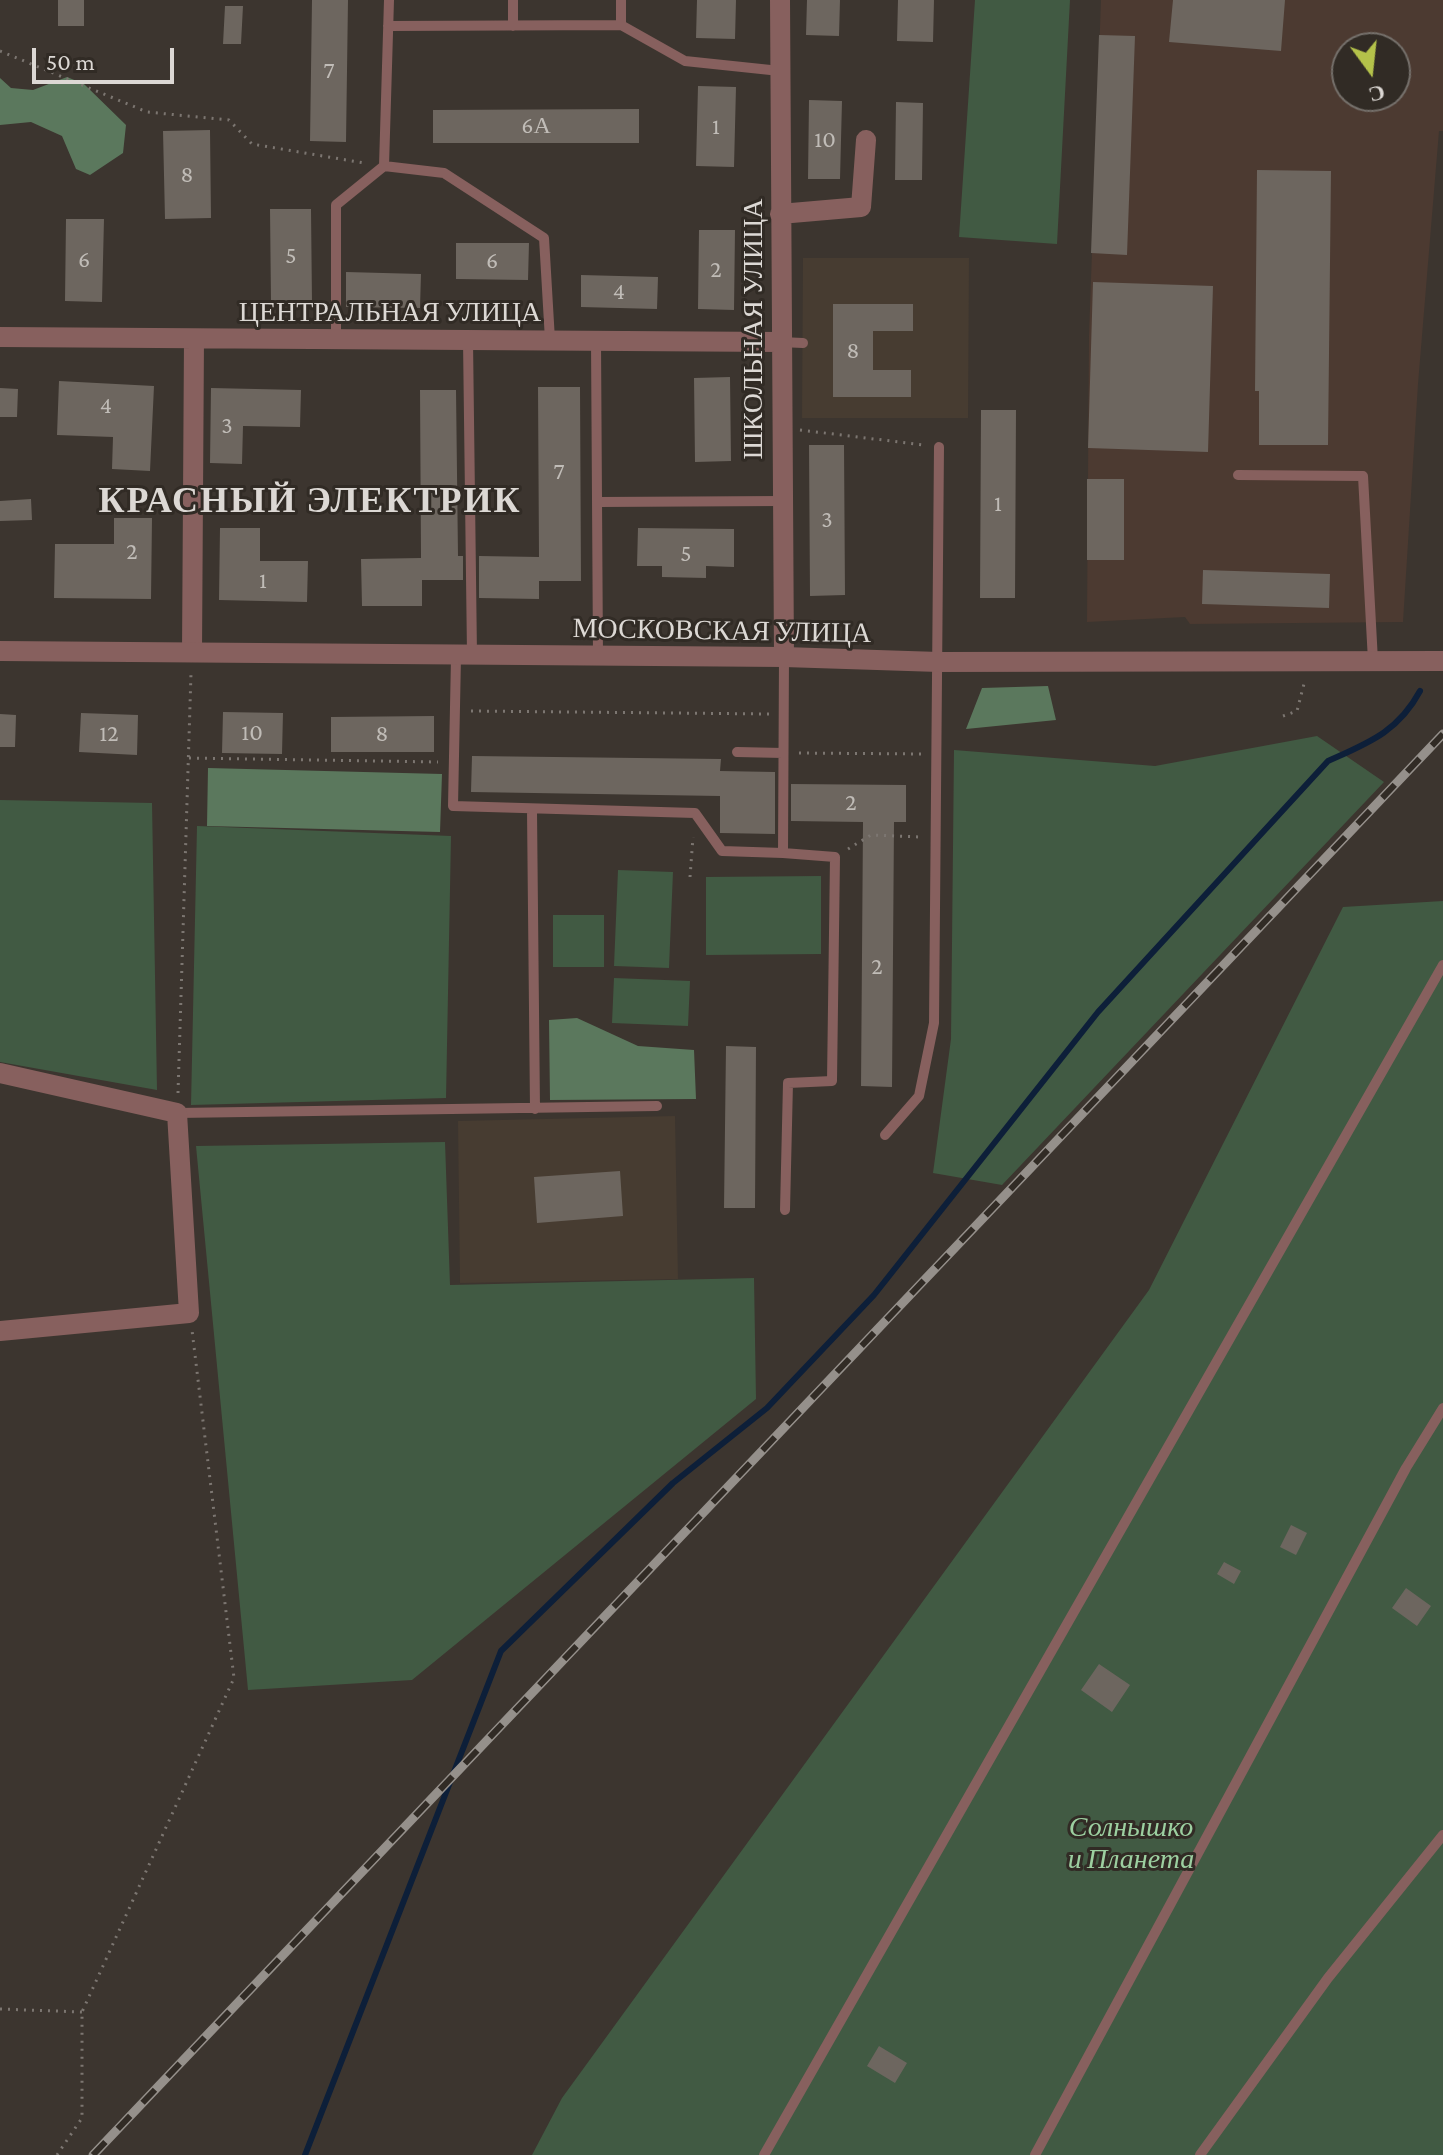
<!DOCTYPE html>
<html>
<head>
<meta charset="utf-8">
<style>
  body { margin:0 }
  #map { position:relative; width:1443px; height:2155px; overflow:hidden; background:#3c352f; font-family:"Crimson Pro",serif }
  canvas { display:block }
  .north { position:absolute; left:1331px; top:32px; width:80px; height:80px; box-sizing:border-box; background:#312b25; border:2px solid #75706b; border-radius:50%; rotate:165deg; font-size:22px; font-weight:700; line-height:32px; text-align:center; color:#dcd8d4 }
  .north::after { content:''; display:block; margin:auto; width:28px; height:36px; background:#b4c24a; clip-path:polygon(50% 0,100% 100%,50% 72%,0 100%) }
  .scale { position:absolute; left:32px; top:48px; width:142px; height:36px; box-sizing:border-box; border:4px solid #dcd8d4; border-top:0; padding-left:10px; font-size:24px; line-height:28px; white-space:nowrap; color:#dcd8d4; -webkit-text-stroke:6px #312b25; paint-order:stroke }
</style>
</head>
<body>
<div id="map">
<canvas width="1443" height="2155"></canvas>
<div class="north">С</div>
<div class="scale">50 m</div>
</div>
<script>
const ctx = document.querySelector('canvas').getContext('2d');
ctx.lineJoin = 'round';
function fillPath(path, color) { ctx.fillStyle = color; ctx.fill(path, 'evenodd'); }
function strokePath(path, color, width, dash) { ctx.strokeStyle = color; ctx.lineWidth = width; ctx.lineCap = dash ? 'butt' : 'round'; ctx.setLineDash(dash || []); ctx.stroke(path); }
function label(font, color, halo, rows, align = 'center') {
  ctx.font = font + ' "Crimson Pro",serif'; ctx.lineWidth = 6; ctx.setLineDash([]); ctx.textBaseline = 'middle'; ctx.strokeStyle = halo; ctx.fillStyle = color; for (const [text, x, y, turn = 0] of rows) {
    ctx.save(); ctx.translate(x, y); ctx.rotate((+turn || 0) * Math.PI / 180); ctx.textAlign = isNaN(turn) ? turn : align; if (halo) ctx.strokeText(text, 0, 0); ctx.fillText(text, 0, 0); ctx.restore();
  }
}
fillPath(new Path2D(`
  M803,258H969L968,418H802Z
  M675,1116L678,1279L460,1283L458,1121Z`), '#473c31');
fillPath(new Path2D(`
  M1101,0H1443V131H1439L1418,384L1403,622L1190,624L1185,617L1087,622L1089,335ZM1347,48H1395V96H1347Z`), '#4c3a31');
fillPath(new Path2D(`
  M975,0H1070L1057,244L959,237Z
  M1317,736L1384,782L1002,1185L933,1173L951,1039L954,750L1155,766Z
  M0,800L152,803L157,1090L0,1062Z
  M197,826L451,836L446,1098L191,1105Z
  M618,870L673,872L669,968L614,966Z
  M821,876V954L706,955V877Z
  M1443,901V2155H532L562,2098L1149,1290L1343,907Z
  M553,915H604V967H553Z
  M614,978L690,981L688,1026L612,1023Z
  M445,1142L450,1285L754,1278L756,1399L412,1680L248,1690L196,1146Z`), '#415a43');
fillPath(new Path2D(`
  M67,77L84,84L126,125L123,153L90,175L76,169L62,136L31,122L0,125V78L11,88L33,90Z
  M1048,686L1056,720L966,729L982,688Z
  M208,768L442,774L440,832L207,826Z
  M577,1018L638,1046L694,1050L696,1099L550,1100L549,1020Z`), '#5b785d');
strokePath(new Path2D(`
  M305,2155L501,1651L673,1483L767,1408L874,1295L1098,1012L1328,761C1368,743 1398,732 1420,691`), '#0d1f39', 6);
fillPath(new Path2D(`
  M58,0H84V26H58Z
  M312,0H348L346,142L310,141Z
  M697,0H736L735,39L696,38Z
  M807,0H840L839,36L806,35Z
  M898,0H934L933,42L897,41Z
  M1173,0H1285L1281,51L1169,42Z
  M225,6H243L241,44H223Z
  M1099,35L1135,36L1127,255L1091,253Z
  M698,86L736,87L734,167L696,166Z
  M809,100L842,101L840,179H808Z
  M896,102L923,103L922,180H895Z
  M639,109V143H433V110Z
  M210,130L211,218L165,219L163,131Z
  M1257,170L1331,171L1328,445H1259V391H1255Z
  M270,209H311L312,303H271Z
  M66,219H104L102,302L65,301Z
  M699,230H735L734,310L698,309Z
  M456,243H529L528,280L456,279Z
  M346,272L421,274L420,308L346,307Z
  M581,275L658,277L657,309L581,307Z
  M1093,282L1213,286L1208,452L1088,448Z
  M833,304H913V331H873V370H911V397H833Z
  M730,377L731,461L695,462L694,378Z
  M59,381L154,386L150,471L112,469L113,437L57,435Z
  M538,387H580L581,581H539V599L479,598V556L539,557Z
  M0,388L18,389L17,417H0Z
  M211,388L301,390L300,427L243,426L242,464L210,463Z
  M420,390H456L458,556H463V580H422V606H362L361,559L421,558Z
  M981,410H1016L1015,598H980Z
  M809,445H844L845,595L810,596Z
  M1087,479H1124V560H1087Z
  M31,499L32,520L0,521V501Z
  M114,518H152L151,599L54,598L55,544H114Z
  M220,528H260V561H308L307,602L219,600Z
  M638,528L734,529V567L706,566V578L662,577V566H637Z
  M1203,570L1330,574L1329,608L1202,604Z
  M223,712L283,713L282,754L222,753Z
  M81,713L138,715L137,755L79,752Z
  M0,714L16,715L15,747H0Z
  M434,716V752H331V717Z
  M472,756L721,759L720,771L775,772V834L720,833V796L471,792Z
  M791,784L906,785V822H894L892,1087L861,1086L863,822L791,821Z
  M726,1046L756,1047L755,1208H724Z
  M620,1171L623,1216L537,1223L534,1177Z
  M1291,1525L1307,1533L1296,1555L1280,1547Z
  M1224,1562L1241,1571L1234,1584L1217,1574Z
  M1406,1588L1431,1606L1417,1626L1392,1608Z
  M1099,1664L1130,1685L1112,1712L1081,1690Z
  M879,2046L907,2063L895,2083L867,2066Z`), '#6d665f');
strokePath(new Path2D(`
  M0,51L147,112L229,120L252,144L364,163
  M800,430L924,445
  M471,711L771,714
  M1283,716L1297,711L1305,680
  M799,753L924,754
  M189,758L438,762
  M848,849L871,835L921,837
  M690,877L693,837
  M178,1093L191,673
  M0,2009L82,2012
  M57,2155L82,2118V2012L234,1678L192,1330`), '#7c7671', 3, [2, 6]);
strokePath(new Path2D(`
  M621,0V25
  M388,26L621,25L685,61L780,71
  M513,26V0
  M384,166L444,173L544,238L550,340
  M336,339V205L384,166L389,0
  M468,340L472,655
  M596,341L598,657
  M780,342L803,343
  M1238,475L1363,476L1373,661
  M599,502L782,501
  M456,657L453,806L695,813L722,851L783,853L784,657
  M737,752L783,753
  M532,811L535,1109
  M783,853L835,857L832,1081L788,1083L785,1210
  M177,1113L657,1106
  M885,1135L919,1096L934,1023L939,447
  M764,2155L1443,965
  M1035,2155L1406,1468L1443,1408
  M1200,2155L1328,1978L1443,1835`), '#87605e', 10);
strokePath(new Path2D(`
  M780,0L784,657
  M780,214L861,207L866,140
  M0,337L780,342
  M192,652L194,339
  M0,1073L177,1113L189,1313L0,1331`), '#87605e', 20);
strokePath(new Path2D(`
  M0,651L784,657L939,662L1443,661`), '#87605e', 20);
const rail = new Path2D(`
  M93,2155L1443,734`);
strokePath(rail, '#95908b', 9);
strokePath(rail, '#312b25', 6, [18]);
label('24px', '#c0bcb7', null, [
  ["7",329,71],
  ["6А",536,126],
  ["1",716,127],
  ["10",825,140],
  ["8",187,175],
  ["5",291,256],
  ["6",84,260],
  ["6",492,261],
  ["2",716,270],
  ["4",619,292],
  ["8",853,351],
  ["4",106,406],
  ["3",227,426],
  ["7",559,472],
  ["1",998,504],
  ["3",827,520],
  ["2",132,552],
  ["5",686,554],
  ["1",263,581],
  ["10",252,733],
  ["12",109,734],
  ["8",382,734],
  ["2",851,803],
  ["2",877,967]
]);
label('28px', '#dcd8d4', '#312b25', [
  ["ЦЕНТРАЛЬНАЯ УЛИЦА",390,312],
  ["ШКОЛЬНАЯ УЛИЦА",753,329,-90],
  ["МОСКОВСКАЯ УЛИЦА",722,631,1]
]);
label('italic 28px', '#9ccfa0', '#312b25', [
  ["Солнышко",1131,1827],
  ["и Планета",1131,1859]
]);
ctx.letterSpacing = '2px';
label('bold 36px', '#dcd8d4', '#312b25', [
  ["КРАСНЫЙ ЭЛЕКТРИК",310,501]
]);
ctx.letterSpacing = '0px';
</script>
</body>
</html>
